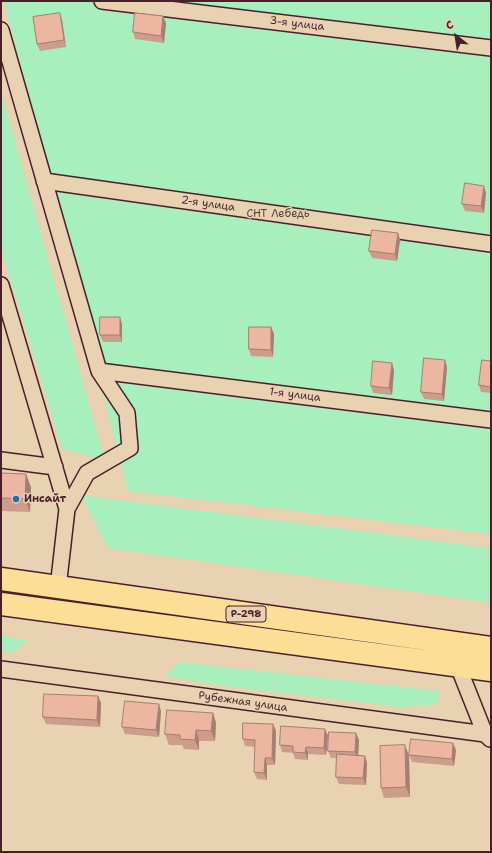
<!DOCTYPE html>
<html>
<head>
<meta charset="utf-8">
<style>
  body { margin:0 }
  #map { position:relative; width:492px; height:853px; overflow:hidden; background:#e8d2b1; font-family:"Shantell Sans",sans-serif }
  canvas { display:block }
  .frame { position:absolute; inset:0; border:2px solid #4a1f2b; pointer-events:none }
  .north { position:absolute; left:436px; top:16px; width:40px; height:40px; -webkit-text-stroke:3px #e8d2b1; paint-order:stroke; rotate:330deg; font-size:11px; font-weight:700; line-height:16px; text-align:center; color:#4a1f2b }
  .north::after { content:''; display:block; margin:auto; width:14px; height:18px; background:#4a1f2b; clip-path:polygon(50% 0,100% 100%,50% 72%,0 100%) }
</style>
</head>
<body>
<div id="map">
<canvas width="492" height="853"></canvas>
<div class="frame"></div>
<div class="north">С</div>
</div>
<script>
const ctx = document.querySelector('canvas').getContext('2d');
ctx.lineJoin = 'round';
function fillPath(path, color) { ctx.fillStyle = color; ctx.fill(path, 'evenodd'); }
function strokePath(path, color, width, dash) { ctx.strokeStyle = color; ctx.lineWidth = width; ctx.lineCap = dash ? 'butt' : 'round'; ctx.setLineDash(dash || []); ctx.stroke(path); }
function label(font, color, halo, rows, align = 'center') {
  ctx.font = font + ' "Shantell Sans",sans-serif'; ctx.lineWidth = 3; ctx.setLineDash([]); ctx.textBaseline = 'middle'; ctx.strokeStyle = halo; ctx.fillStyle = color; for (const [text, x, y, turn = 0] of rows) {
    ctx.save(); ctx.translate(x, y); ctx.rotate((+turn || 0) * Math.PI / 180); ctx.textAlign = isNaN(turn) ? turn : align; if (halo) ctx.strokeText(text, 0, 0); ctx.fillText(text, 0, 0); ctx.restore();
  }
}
fillPath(new Path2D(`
  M4,1H491V534L128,491Z
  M1,91L105,460L62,449L1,248Z
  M81,495L491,548V603L108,548Z
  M1,635L28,641L13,652L1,651Z
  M179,662L439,691L438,704L401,707L215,685L165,676Z`), '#a7efbc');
const minor = new Path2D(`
  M102,1L491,48
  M1,30L99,371L127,413L130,448L87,473L67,509L58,588
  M44,181L491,244
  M1,285L67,509
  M99,371L491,420
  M1,460L55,467
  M458,666L485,734L490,739
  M1,669L485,734`);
const trunk = new Path2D(`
  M1,579L491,648
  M1,604L491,670`);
strokePath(minor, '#4a1f2b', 18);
strokePath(trunk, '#4a1f2b', 25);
strokePath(minor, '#e8d2b1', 15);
strokePath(trunk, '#fcde96', 22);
fillPath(new Path2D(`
  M62,20L66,47L40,51L37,44Z
  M166,23L164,43L135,39L133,32Z
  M486,193L484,213L465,211L462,204Z
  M398,233L400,240L397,261L372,258L369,251Z
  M122,324V342H103L100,335Z
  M271,327L274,334L273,357L251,356L249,349Z
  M491,361V393L481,392L479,385Z
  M447,367L444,401L424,399L421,392Z
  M394,370L392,395L373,393L371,386Z
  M1,473L31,487L30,512L1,511Z
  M98,696L101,703L100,727L46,724L43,717Z
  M161,711L159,737L125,734L122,727Z
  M213,713L216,723L215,741H199V750L184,749L182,745H169L165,734Z
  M273,724L276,731L275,765H267V780L257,779L254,772L255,747L245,746L243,739Z
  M325,729L328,736L326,755L308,754V760L295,759L293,753L282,752L280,745Z
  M356,733L359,740L358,755L365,756L367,763L366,785L339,784L336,777L337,758H331L328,751Z
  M453,743L456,750L454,766L412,762L409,755Z
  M409,756L410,797L384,798L381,788Z`), '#cb9d8a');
fillPath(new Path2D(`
  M60,13L62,20L66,47L64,40Z
  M163,16L166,23L164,43L161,36Z
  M484,186L486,193L484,213L481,206Z
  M398,233L400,240L397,261L395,254Z
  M120,317L122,324V342L120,335Z
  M271,327L274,334L273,357L271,350Z
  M445,360L447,367L444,401L442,394Z
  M392,363L394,370L392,395L389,388Z
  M26,474L31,487L30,512L25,499Z
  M98,696L101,703L100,727L97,720Z
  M159,704L161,711L159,737L156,730Z
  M213,713L216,723L215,741L211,731Z
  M273,724L276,731L275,765L272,758Z
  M325,729L328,736L326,755L324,748Z
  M196,730L199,741V750L195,740Z
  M356,733L359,740L358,759L355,752Z
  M453,743L456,750L454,766L452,759Z
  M405,745L409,756L410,797L406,787Z
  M306,747L308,754V760L305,753Z
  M365,756L367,763L366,785L363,778Z
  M265,758L267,765V780L264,773Z`), '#a57f71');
const building = new Path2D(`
  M60,13L64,40L37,44L33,17Z
  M135,13L163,16L161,36L133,32Z
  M465,183L484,186L481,206L462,204Z
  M372,230L398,233L395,254L369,251Z
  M100,317H120V335H100Z
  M249,327H271V350L249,349Z
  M424,358L445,360L442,394L421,392Z
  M482,360L491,361V387L479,385Z
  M373,361L392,363L389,388L371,386Z
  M1,473L26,474L25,499L1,498Z
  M44,694L98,696L97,720L43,717Z
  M125,701L159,704L156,730L122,727Z
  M167,710L213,713L211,731L196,730L195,740L180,739V735L165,734Z
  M243,723L273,724L272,758H265L264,773L254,772L255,740L243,739Z
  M281,726L325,729L324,748L306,747L305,753L293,752V746L280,745Z
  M329,732L356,733L355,752L328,751Z
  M411,739L453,743L452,759L409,755Z
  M405,745L406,787L381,788L380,746Z
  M337,754L365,756L363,778L336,777Z`);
fillPath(building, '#ecb6a1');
strokePath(building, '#a57f71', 1);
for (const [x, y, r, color] of [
  [16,499,4,"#1f6fb2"]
]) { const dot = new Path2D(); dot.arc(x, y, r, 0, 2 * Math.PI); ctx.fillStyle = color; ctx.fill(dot); strokePath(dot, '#e8d2b1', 1.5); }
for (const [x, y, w] of [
  [246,614,40]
]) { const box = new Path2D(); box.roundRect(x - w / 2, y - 8, w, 16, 3); ctx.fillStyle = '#e8d2b1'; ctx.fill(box); strokePath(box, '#4a1f2b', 1); }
label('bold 10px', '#4a1f2b', null, [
  ["Р-298",246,614]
]);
label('11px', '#4a1f2b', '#e8d2b1', [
  ["3-я улица",297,24,7],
  ["2-я улица",208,204,8],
  ["1-я улица",295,395,7],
  ["Рубежная улица",243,702,8]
]);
label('11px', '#583e41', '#e8d2b1', [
  ["СНТ Лебедь",278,214]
]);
label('bold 11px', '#4a1f2b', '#e8d2b1', [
  ["Инсайт",24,499]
], 'left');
</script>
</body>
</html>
